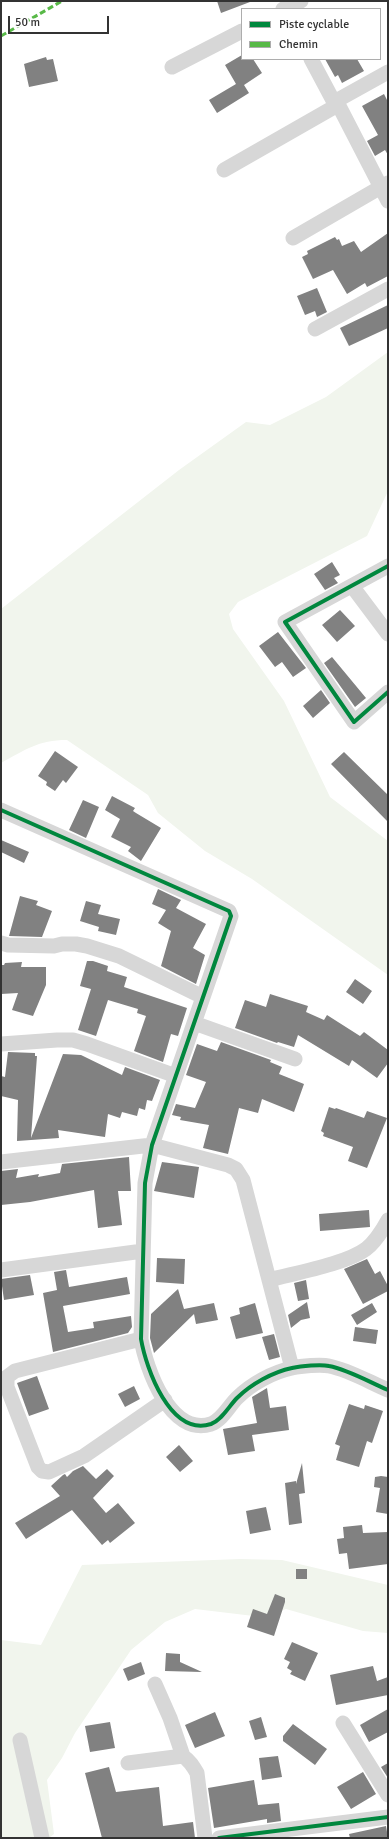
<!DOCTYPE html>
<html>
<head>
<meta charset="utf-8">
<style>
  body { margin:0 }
  #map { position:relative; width:389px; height:1839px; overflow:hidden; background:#fff; font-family:Signika,sans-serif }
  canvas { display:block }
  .frame { position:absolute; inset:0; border:2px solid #333; pointer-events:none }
  .legend { position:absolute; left:241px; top:8px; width:140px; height:52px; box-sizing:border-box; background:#fff; border:1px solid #adadad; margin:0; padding:5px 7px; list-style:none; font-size:12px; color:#333 }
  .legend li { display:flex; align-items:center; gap:8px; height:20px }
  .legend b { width:20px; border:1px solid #adadad }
  .scale { position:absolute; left:8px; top:16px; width:101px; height:18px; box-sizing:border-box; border:2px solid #333; border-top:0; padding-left:5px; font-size:12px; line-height:14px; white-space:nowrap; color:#333; -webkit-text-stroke:3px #fff; paint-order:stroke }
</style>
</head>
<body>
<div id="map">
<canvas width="389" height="1839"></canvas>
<div class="frame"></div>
<ul class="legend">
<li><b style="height:5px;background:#00873e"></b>Piste cyclable</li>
<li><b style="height:5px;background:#58b947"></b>Chemin</li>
</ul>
<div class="scale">50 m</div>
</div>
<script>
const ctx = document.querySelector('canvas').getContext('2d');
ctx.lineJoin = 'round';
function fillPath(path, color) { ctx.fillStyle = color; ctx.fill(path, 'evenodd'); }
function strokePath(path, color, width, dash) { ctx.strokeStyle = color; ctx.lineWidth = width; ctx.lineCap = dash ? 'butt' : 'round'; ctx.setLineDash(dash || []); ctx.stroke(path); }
fillPath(new Path2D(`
  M388,352V491L367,536L238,602L229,614L233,629L284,701L330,797L388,841V975L252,879L205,851L158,813L148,795L67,740C38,740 25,750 1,763V609L179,470L246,422L270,425L326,397Z
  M240,1559L282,1560L388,1585V1633L363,1631L286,1609L262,1617L195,1609L165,1622L131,1650L75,1733L62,1758L47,1780L54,1834L49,1838H1V1640L41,1645L82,1565Z`), '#f1f5ed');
fillPath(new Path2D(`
  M217,1H250V2L221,13Z
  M242,55V59H253L262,73L244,85L249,93L217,113L209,100L236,84L225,65Z
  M46,57L47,60L53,59L58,81L29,87L24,64Z
  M325,59H357L364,71L342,83L338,75L335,77Z
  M384,94L388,102V155L385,150L375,156L367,141L378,135L362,106Z
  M388,233V276L367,287L365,283L347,294L333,270L313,279L302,257L308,254L307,251L335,237L337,240L339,239L342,246L354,241L361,252Z
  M317,288L327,312L317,317L315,311L305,315L297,296Z
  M388,305V328L349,346L340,328Z
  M332,562L340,575L334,578L338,583L325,590L314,574Z
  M340,610L355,626L337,642L322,625Z
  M278,632L306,668L293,677L282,662L275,667L259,646Z
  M332,657L366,698L355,707L324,663Z
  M321,690L330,703L313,718L303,706Z
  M55,751L78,767L66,783L63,780L55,791L46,785L47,782L38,776Z
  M344,752L388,795V822L331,764Z
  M112,796L135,808L133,811L136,813L161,828L141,861L128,851L131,847L111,837L120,819L105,810Z
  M83,800L99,807L86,838L69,830Z
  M1,840L29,852L24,863L1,852Z
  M158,889L181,900L176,908L206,924L193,948L205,955L196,984L161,966L171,931L158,923L166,910L152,904Z
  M20,896L38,901L36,905L52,911L42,937L9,936Z
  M86,901L101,905L98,914L120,919L116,935L98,931L99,927L80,921Z
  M87,961H93L108,966L107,971L127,977L124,987L187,1008L178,1036L171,1034L163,1062L134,1051L146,1016L137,1013L138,1009L108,1000L96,1036L78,1030L91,989L80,986Z
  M22,962L21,967H46V985L33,1016L12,1010L18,993L1,994V965H4L5,963Z
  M355,979L372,991L363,1004L346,992Z
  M270,994L308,1006L306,1012L324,1020L327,1015L360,1036L364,1032L388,1050V1063L377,1078L352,1060L349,1066L298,1035L294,1047L278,1042L277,1043L235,1028L245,1000L266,1007Z
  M221,1042L271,1060L270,1062L282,1067L279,1074L304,1084L294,1112L262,1099L258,1113L239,1108L228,1154L203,1148L209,1125L180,1120L181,1117L172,1115L176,1104L195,1108L206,1082L186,1075L197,1044L217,1051Z
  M8,1052L35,1053V1056H37L31,1138L63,1054L81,1055L122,1075L125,1067L160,1080L152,1101L147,1100L145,1110L139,1108L137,1116L122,1112L120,1118L108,1114L105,1137L58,1130L59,1138L17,1141L18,1100L1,1096V1076L5,1077Z
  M329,1107L335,1109L336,1108L364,1118L367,1111L387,1118L367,1168L348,1161L353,1147L323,1136L324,1133L321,1131Z
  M129,1157L131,1191H118L122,1225L98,1228L94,1190L30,1202L1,1205V1171L18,1169L16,1178L39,1174L38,1177L60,1173L62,1164Z
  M162,1162L199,1167L194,1198L154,1191Z
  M369,1210L370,1227L320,1231L319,1214Z
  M157,1258L185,1259L184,1284L156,1282Z
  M367,1259L375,1274L380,1271L388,1286V1291L363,1304L344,1269Z
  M66,1270L69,1287L127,1277L130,1294L63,1306L68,1332L94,1328L93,1322L131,1316L132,1327L128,1333L53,1352L43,1293L57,1290L54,1272Z
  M30,1275L34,1295L4,1300L1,1279Z
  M306,1280L309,1299L298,1301L294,1283Z
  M178,1289L184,1309L214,1303L218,1320L196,1324L194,1314L154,1353L150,1338L151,1314Z
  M307,1302L310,1318L301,1320L291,1328L288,1315Z
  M255,1303L263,1333L236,1339L230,1317L240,1314L239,1308Z
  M372,1303L377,1312L357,1325L351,1315Z
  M355,1327L378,1330L376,1344L353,1341Z
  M274,1334L280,1357L269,1360L262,1337Z
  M37,1376L49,1409L29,1416L17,1383Z
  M134,1386L140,1399L125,1407L118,1394Z
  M267,1388L270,1408L286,1406L289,1430L252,1435L255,1451L228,1455L223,1429L257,1423L252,1397Z
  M349,1404L364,1409L365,1405L383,1411L372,1443L367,1441L359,1467L336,1460L340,1446L335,1444Z
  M179,1445L193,1461L180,1472L166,1457Z
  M302,1463L305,1493L299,1494L302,1523L289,1525L285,1483L296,1481V1484Z
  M83,1466L96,1479L107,1469L114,1476L93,1498L106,1513L118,1503L135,1523L110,1543L108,1540L102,1545L72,1510L26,1539L15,1523L60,1496L51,1486L63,1475L65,1474L67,1477L73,1471Z
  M381,1476L388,1477V1514L376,1512L380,1488L374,1487L375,1477Z
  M266,1507L271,1530L250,1534L246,1511Z
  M362,1525L363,1533L388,1532V1564L349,1569L347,1553L339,1554L337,1539L344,1538L343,1527Z
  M296,1569H307V1579H296Z
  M275,1594L285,1598V1602L274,1636L247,1627L253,1609L267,1614Z
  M292,1642L318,1653L305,1681L290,1674L292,1671L287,1668L290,1662L284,1659Z
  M166,1653L180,1654V1662L202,1672L165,1671Z
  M141,1662L145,1674L128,1681L123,1669Z
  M373,1666L377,1681L388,1677V1695L336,1705L330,1675Z
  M388,1709V1732L369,1742L360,1725Z
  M215,1712L225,1736L195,1748L185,1725Z
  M261,1717L267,1737L255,1740L249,1721Z
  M110,1722L115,1748L90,1752L85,1726Z
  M293,1724L327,1749L315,1765L283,1741V1736Z
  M278,1756L282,1777L262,1780L259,1758Z
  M388,1763V1778L381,1767Z
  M109,1767L116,1792L159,1787L163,1826L193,1822L195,1838H102L85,1773Z
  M363,1772L376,1794L351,1809L337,1787Z
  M254,1780L258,1805L279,1803L281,1821L267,1823V1819L214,1828L208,1788Z
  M386,1826L388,1838H350L349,1834Z`), '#818181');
strokePath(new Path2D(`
  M283,9L301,1
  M311,59L336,106H339L388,201
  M172,67L242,31
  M334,102L388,72
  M224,170L336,106
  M293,238L388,183
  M315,329L388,289
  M388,566L285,622L354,722L388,692
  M352,586L388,634
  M1,810L229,911L231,916L152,1145L145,1183L141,1339C146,1368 170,1437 211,1424C222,1420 229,1406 237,1398C251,1384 273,1372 292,1368C301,1366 321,1364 329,1366C349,1370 369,1382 388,1390
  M1,943L8,945L54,946L62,944H76L87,946L119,956L203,997
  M194,1023L295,1059
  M1,1044L57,1040H73L87,1044L176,1076
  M1,1162L152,1145L228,1165L236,1169L243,1180L292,1368
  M1,1270L143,1251
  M269,1280C295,1273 346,1264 366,1249C376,1241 382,1231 388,1220
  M141,1339L15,1371L7,1377V1387L38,1467L42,1471L49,1472L84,1456L165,1400
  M155,1684L170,1718L183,1756
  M343,1723L388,1795
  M20,1740L42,1838
  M128,1763L183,1756C190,1761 193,1766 197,1773L205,1838
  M219,1838L388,1817`), '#d7d7d7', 15);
strokePath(new Path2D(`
  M1,36L62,1`), '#58b947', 3, [6, 3]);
strokePath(new Path2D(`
  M388,566L285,622L354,722L388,692
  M1,810L229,911L231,916L152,1145L145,1183L141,1339C146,1368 170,1437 211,1424C222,1420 229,1406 237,1398C251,1384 273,1372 292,1368C301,1366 321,1364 329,1366C349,1370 369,1382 388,1390
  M219,1838L388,1817`), '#00873e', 4);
</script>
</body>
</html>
